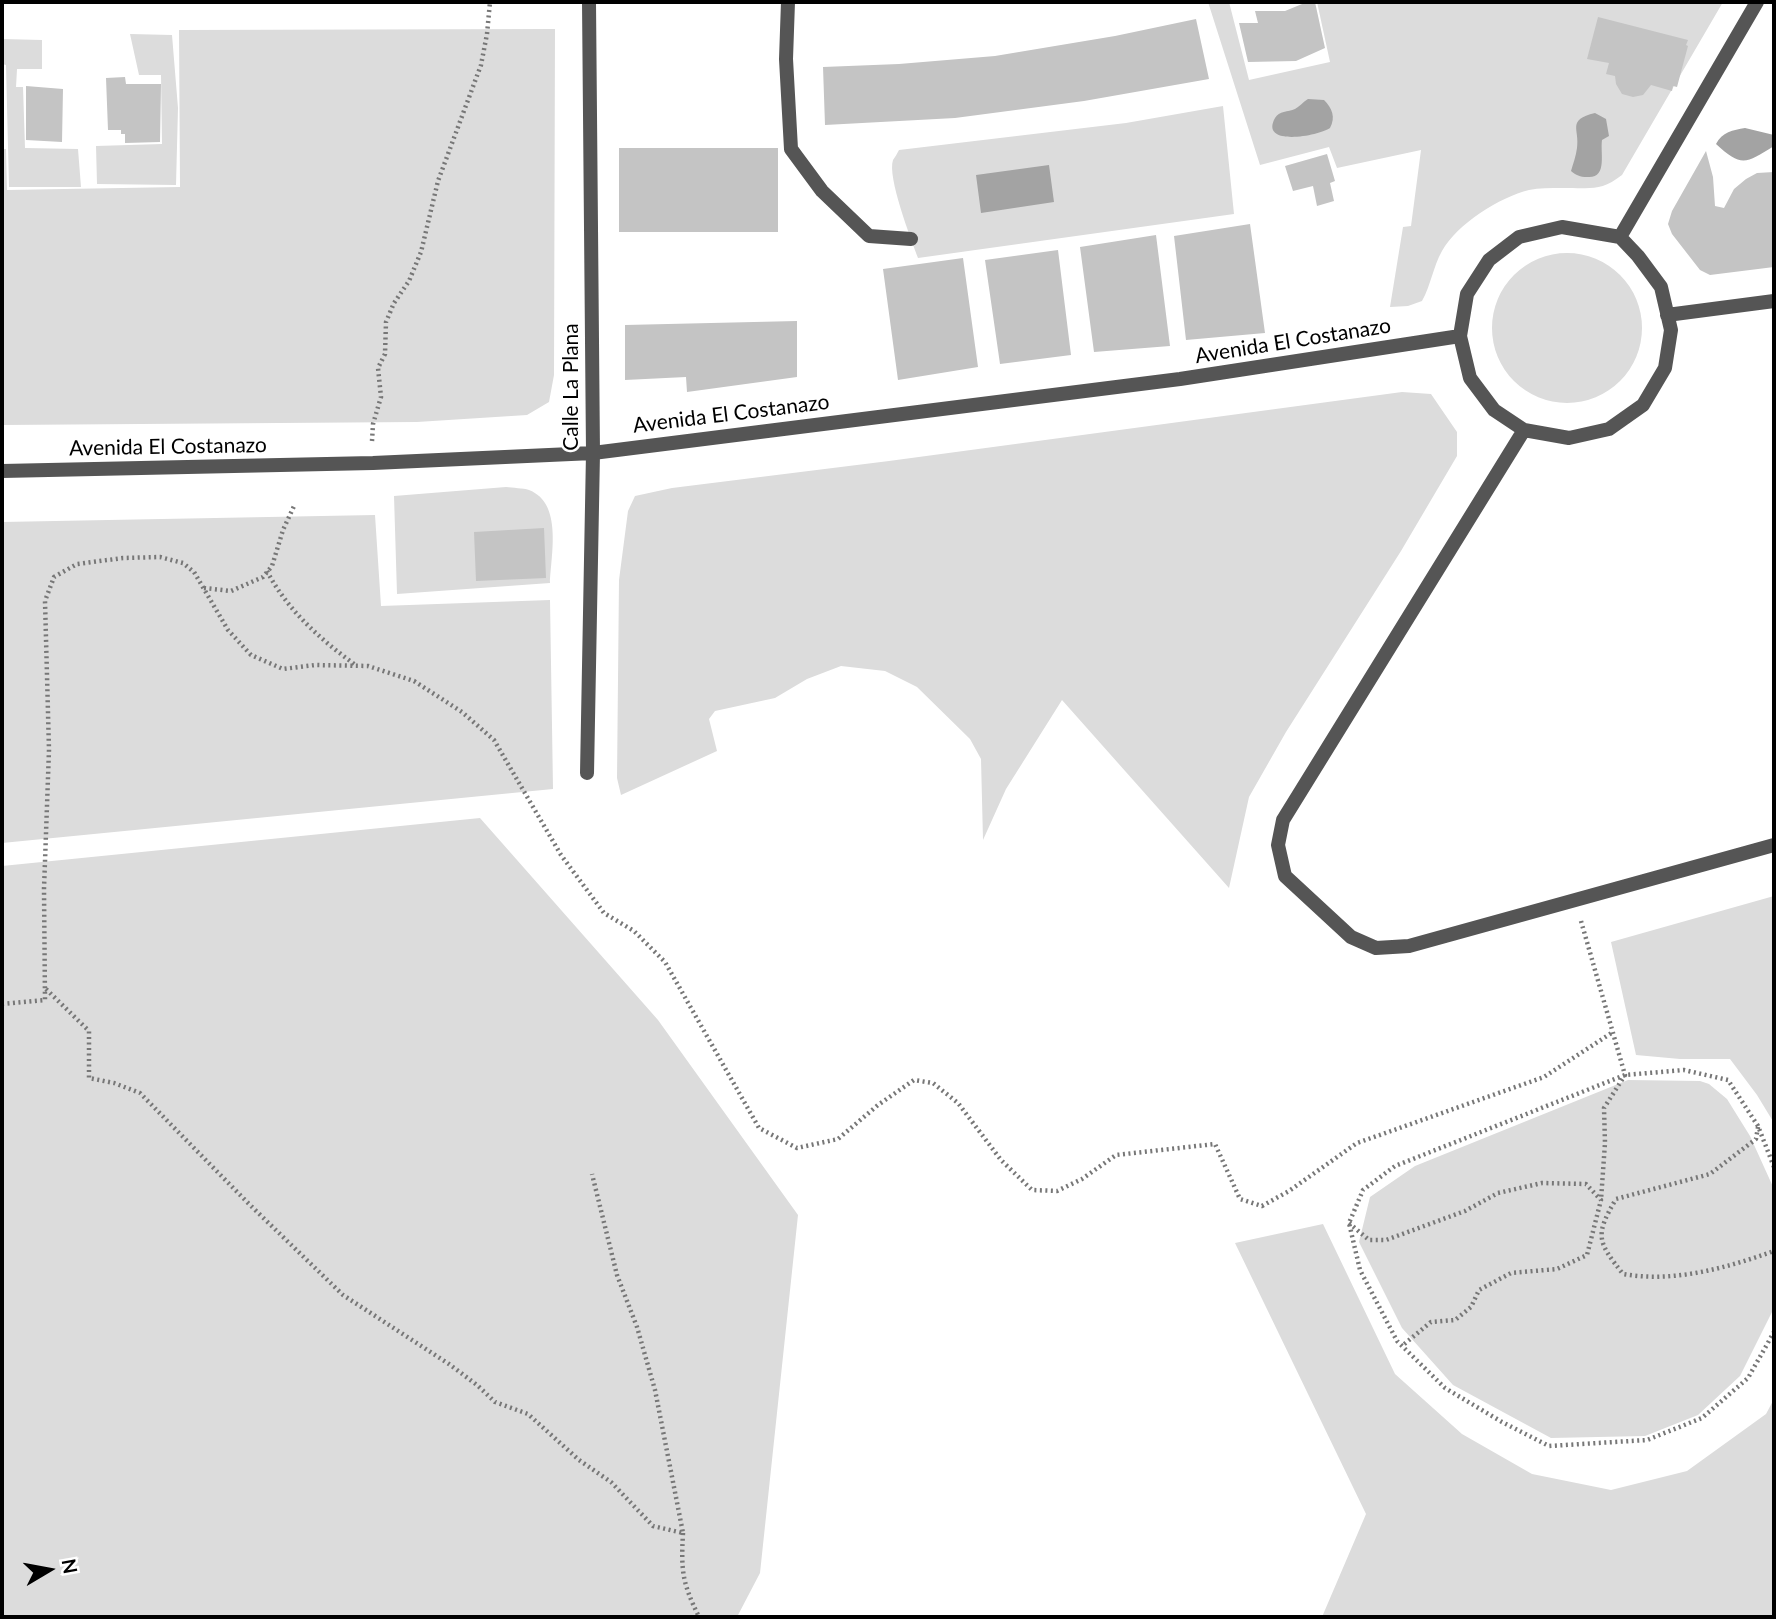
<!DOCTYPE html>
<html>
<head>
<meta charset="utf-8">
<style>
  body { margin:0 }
  #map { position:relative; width:1776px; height:1619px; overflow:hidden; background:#fff; font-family:Lato,sans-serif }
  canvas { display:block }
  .frame { position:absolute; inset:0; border:4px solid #000; pointer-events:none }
  .north { position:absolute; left:14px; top:1535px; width:70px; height:70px; -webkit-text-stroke:5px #fff; paint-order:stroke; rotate:80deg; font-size:19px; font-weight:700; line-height:28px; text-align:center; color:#000 }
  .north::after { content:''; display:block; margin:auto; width:24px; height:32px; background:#000; clip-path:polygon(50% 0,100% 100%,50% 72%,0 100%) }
</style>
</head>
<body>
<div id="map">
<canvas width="1776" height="1619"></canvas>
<div class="frame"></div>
<div class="north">N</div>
</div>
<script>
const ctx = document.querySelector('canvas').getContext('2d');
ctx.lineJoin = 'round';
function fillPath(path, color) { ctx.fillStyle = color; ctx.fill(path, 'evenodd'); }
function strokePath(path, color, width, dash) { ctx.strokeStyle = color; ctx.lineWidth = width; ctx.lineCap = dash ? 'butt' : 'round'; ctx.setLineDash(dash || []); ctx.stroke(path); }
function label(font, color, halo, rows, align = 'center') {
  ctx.font = font + ' Lato,sans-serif'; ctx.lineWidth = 5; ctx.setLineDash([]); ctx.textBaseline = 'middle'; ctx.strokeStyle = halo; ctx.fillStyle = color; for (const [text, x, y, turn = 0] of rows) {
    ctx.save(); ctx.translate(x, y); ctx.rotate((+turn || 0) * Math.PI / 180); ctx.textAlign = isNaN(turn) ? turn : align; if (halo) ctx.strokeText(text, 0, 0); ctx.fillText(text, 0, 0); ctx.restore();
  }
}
fillPath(new Path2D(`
  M1208,2H1229L1249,80L1330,62L1317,2H1723L1622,175C1599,193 1588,187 1561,188C1551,188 1539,188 1529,190C1500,197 1457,224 1442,251C1433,267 1431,285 1422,301L1408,306L1390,307L1403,227L1411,226L1421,150L1337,168L1329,147L1260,165Z
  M555,29L554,375L549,402L527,415L417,422L2,425V149H6L7,190L180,187L179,30Z
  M130,34L172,35L178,108L176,185L97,184L96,146L162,144L161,75H139Z
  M2,39L42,40V69H17L16,87H23L25,148L78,149L81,187H9L6,65L2,64Z
  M1223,106L1234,214L918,258C911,239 887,177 893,160C895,157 897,154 899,150L1126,123Z
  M1492 328a75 75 0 1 1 150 0a75 75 0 1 1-150 0Z
  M1402,392L1431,394L1457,432V456L1401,551L1286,732L1249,797L1229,888L1062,700L1006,789L983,840L981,759L970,739L917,687L885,671L841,666L807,679L775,698L715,711L709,719L717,751L621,795L617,778L619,580L628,511L635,496L672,488L889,461Z
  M506,487C513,488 523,488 529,490C563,503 551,555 550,583L397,594L394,496Z
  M375,515L381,606L550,600L553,789L2,843V522Z
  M480,818L658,1020L798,1215L760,1573L737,1617H2V866Z
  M1774,896V1123L1757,1095L1730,1059H1680L1636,1055L1611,942Z
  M1628,1080L1700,1081L1709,1084L1727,1099L1750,1136L1774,1189V1308L1740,1376L1698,1415L1645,1436L1551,1438L1453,1385L1402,1328L1359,1242L1370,1197L1415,1166Z
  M1323,1224L1395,1374L1462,1434L1532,1474L1611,1490L1687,1471L1766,1414L1774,1399V1617H1322L1366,1514L1235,1243Z`), '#dcdcdc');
fillPath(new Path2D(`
  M1308,99L1324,100C1332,108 1336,117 1330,128C1319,136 1259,147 1275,118C1279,111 1288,112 1295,109C1299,107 1303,102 1308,99Z
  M1595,113L1606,119L1609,136L1602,140C1600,153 1608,179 1587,177C1580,177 1576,175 1571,171C1573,164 1576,156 1577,148C1580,129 1566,120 1595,113Z
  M1745,128L1774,135V146C1746,163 1742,168 1716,144C1722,132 1733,130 1745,128Z
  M1049,165L1054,202L981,213L976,175Z`), '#a3a3a3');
fillPath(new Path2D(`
  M1307,2H1315L1325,48L1296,61L1248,62L1239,23H1258L1255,11H1285Z
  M1598,17L1688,40L1686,45L1688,46L1677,87L1673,86L1672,91L1651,85L1643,95L1633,97L1622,94L1616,84L1615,76L1606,74L1609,63L1587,59Z
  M1196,19L1209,79L1084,101L955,118L825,125L823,67L899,64L995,56L1115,36Z
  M125,77L126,84H161L160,142L125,143V134H121V130H108L106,78Z
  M26,86L63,89L62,142L26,140Z
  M619,148H778V232H619Z
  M1706,151L1713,177L1715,206L1724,208L1734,189L1746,179L1757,173L1774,172V267L1710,275L1700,270L1672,234L1668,224L1672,211Z
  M1327,154L1335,181L1330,183L1334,201L1317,206L1313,186L1293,191L1285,166Z
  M1250,224L1265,333L1186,340L1174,236Z
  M1156,235L1170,346L1094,352L1080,247Z
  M1058,250L1071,355L1000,364L985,260Z
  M963,258L978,367L898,380L883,269Z
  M797,321V377L687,392L686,377L625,380V325Z
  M544,528L546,578L476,581L474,532Z`), '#c4c4c4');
strokePath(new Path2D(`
  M372,441L373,424L381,397L378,368L385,354L386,322L394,303L409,281L421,252L438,181L481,65L487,34L490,2
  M267,571C287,610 322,641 357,666
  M204,588L231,591L263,577L272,566L283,530L295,504
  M1581,921L1625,1075L1604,1108L1605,1143L1601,1200
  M46,989L89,1031V1078L114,1083L140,1093L249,1204L343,1295L449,1364L477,1385L495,1402L528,1414L579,1460L611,1482L653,1526L683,1533L655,1390L637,1327L617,1275L592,1174
  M2,1004L45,1000L44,889L49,750L45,601L54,577L77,564L123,558L160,557L183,563L194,572L228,630L251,655L283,669L315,665L368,666L414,681L462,712L494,740L561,855L604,913L634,931L665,962L759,1128L797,1148L838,1139L878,1105L914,1080L933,1083L958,1103L1001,1160L1032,1190L1057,1191L1082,1179L1116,1155L1215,1144L1240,1199L1262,1206L1289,1191L1357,1143L1544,1077L1613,1032
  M1758,1127L1756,1139L1710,1174L1616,1199C1594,1236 1598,1242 1623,1274C1674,1283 1726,1268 1774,1251
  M1774,1167L1758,1126L1728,1080L1684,1070L1625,1075L1395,1166L1363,1190L1349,1223L1360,1270L1397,1341L1445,1388L1502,1422L1549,1446L1647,1440L1702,1418L1748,1378L1774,1332
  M1349,1223L1369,1240H1386L1465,1211L1498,1193L1542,1183L1586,1184L1601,1200L1587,1255L1557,1269L1511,1273L1479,1290L1471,1307L1455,1320L1431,1322L1402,1346
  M683,1533C681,1571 682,1582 699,1617`), '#777', 4.5, [2, 3.5]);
strokePath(new Path2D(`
  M788,2L786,59L791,149L822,191L869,236L911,239`), '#555', 14);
strokePath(new Path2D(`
  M1562,227L1620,237L1638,256L1661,287L1671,330L1665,368L1643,405L1609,429L1569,438L1524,430L1494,410L1470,378L1460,336L1467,294L1489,260L1519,237Z
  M1620,237L1757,2
  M1667,315L1774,301
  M1524,430L1283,820L1278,845L1285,876L1351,937L1376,948L1409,946L1774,845
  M2,471L373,463L593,453L1180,379L1460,336
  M587,773L593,453L589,2`), '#555', 14);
label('21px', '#000', '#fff', [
  ["Avenida El Costanazo",1293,341,-9],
  ["Calle La Plana",571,387,-90],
  ["Avenida El Costanazo",731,414,-7],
  ["Avenida El Costanazo",168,447,-1]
]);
</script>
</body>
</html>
